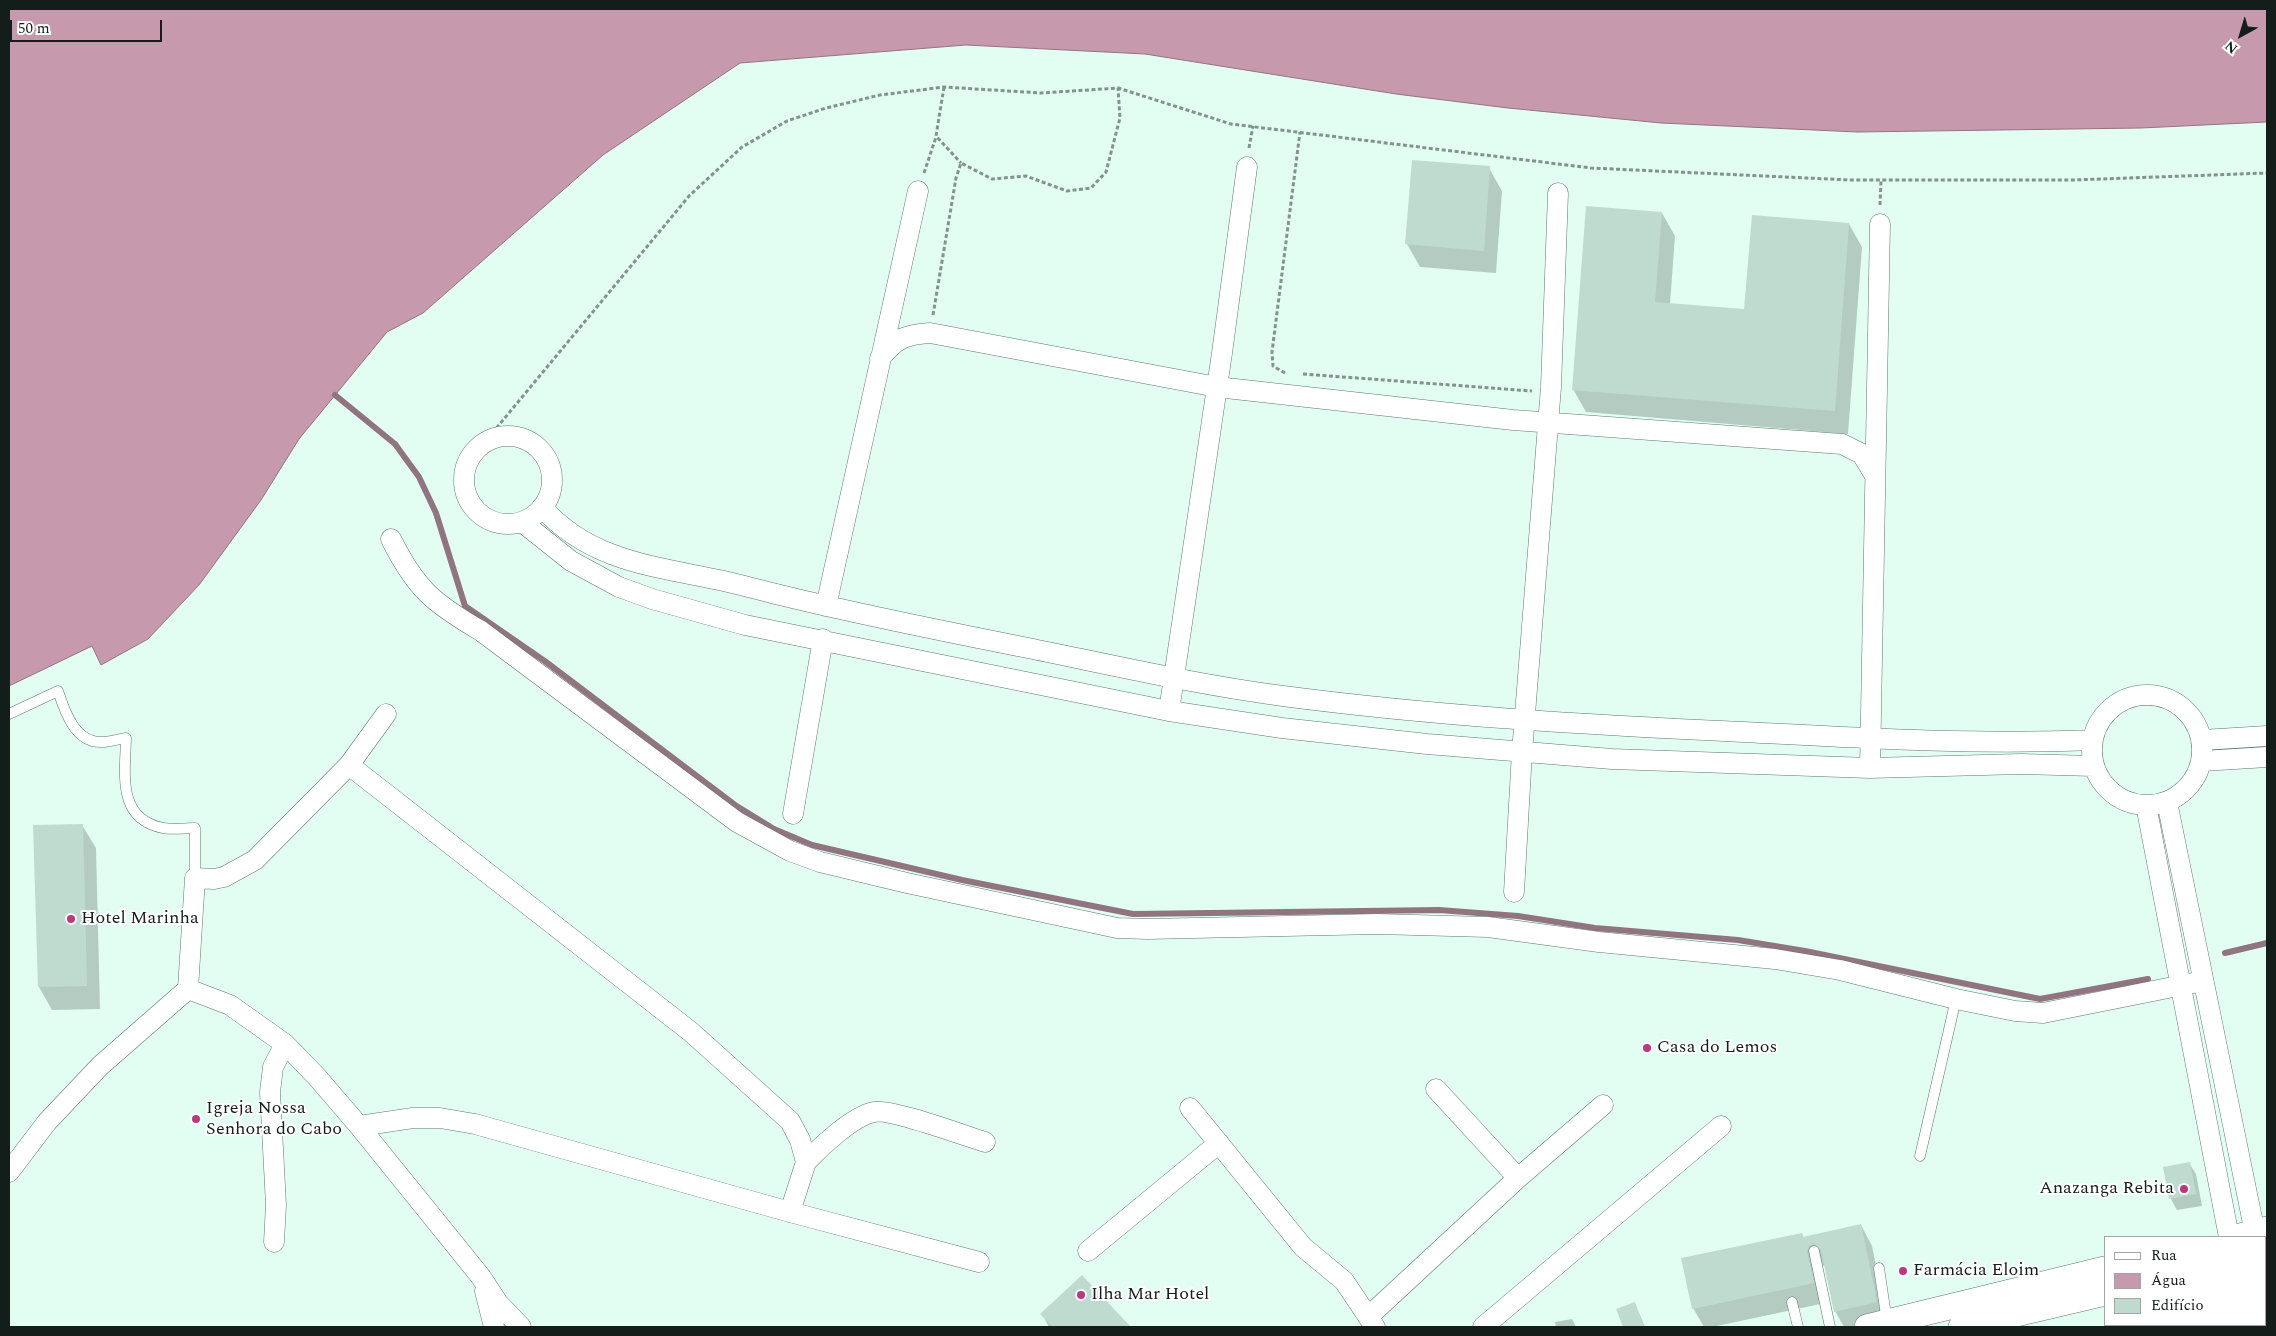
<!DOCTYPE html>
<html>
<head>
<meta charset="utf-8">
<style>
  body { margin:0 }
  #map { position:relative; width:2276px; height:1336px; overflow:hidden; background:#e2fef3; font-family:Spectral,serif }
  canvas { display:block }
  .frame { position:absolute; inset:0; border:10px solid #131d19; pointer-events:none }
  .legend { position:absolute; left:2104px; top:1236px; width:162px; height:90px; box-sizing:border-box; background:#fff; border:1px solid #a1a5a3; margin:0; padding:6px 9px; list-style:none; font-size:15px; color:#131d19 }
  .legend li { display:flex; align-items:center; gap:10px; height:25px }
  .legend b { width:25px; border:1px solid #a1a5a3 }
  .north { position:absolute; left:2216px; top:10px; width:50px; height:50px; -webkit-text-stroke:4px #fff; paint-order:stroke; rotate:219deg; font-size:14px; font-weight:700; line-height:20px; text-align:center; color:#131d19 }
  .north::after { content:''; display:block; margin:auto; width:18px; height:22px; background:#131d19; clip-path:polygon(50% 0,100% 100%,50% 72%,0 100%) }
  .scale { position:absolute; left:10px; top:20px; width:152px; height:22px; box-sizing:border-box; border:2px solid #131d19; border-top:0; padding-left:6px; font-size:15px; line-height:18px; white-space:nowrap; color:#131d19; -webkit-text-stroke:4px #fff; paint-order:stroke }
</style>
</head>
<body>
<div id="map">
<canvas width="2276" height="1336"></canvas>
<div class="frame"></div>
<ul class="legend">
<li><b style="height:6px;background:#fff"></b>Rua</li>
<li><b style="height:14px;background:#c69aac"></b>Água</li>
<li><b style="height:14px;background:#bfdbd0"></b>Edifício</li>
</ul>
<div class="north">N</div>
<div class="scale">50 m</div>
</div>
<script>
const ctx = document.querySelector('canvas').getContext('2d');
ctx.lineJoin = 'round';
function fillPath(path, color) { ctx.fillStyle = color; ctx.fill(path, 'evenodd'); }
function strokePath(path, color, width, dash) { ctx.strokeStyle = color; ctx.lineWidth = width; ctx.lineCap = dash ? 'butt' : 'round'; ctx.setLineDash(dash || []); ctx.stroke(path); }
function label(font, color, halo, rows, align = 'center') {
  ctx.font = font + ' Spectral,serif'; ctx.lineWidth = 4; ctx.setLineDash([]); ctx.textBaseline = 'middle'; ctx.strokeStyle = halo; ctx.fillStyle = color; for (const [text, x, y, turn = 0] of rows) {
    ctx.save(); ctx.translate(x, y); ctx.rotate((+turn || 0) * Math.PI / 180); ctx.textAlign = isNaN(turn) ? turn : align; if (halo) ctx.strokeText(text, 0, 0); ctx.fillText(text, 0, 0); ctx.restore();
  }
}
const water = new Path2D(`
  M9,9H2267V122L2141,128L1857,132L1661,123L1508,108L1396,94L1145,54L966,45L740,63L603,155L423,313L387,332L299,439L261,500L199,585L148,639L101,665L92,646L9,686Z`);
fillPath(water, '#c69aac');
strokePath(water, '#907480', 1);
fillPath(new Path2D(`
  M1489,168L1502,191L1496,273L1420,267L1407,244Z
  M1662,213L1675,236L1670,304L1746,311L1849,224L1862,247L1848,434L1586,412L1573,389Z
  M82,825L96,848L100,1009L52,1010L39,987Z
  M2189,1163L2196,1174L2202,1206L2177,1210L2171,1199L2164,1168Z
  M1861,1225L1872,1246L1888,1323L1869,1327H1844L1835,1311L1825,1265L1821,1267L1825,1303L1712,1327H1704L1693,1308L1802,1234L1804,1238Z
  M1082,1277L1129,1327H1049L1042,1314Z
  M1634,1304L1640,1315L1645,1327H1625L1618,1310Z
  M1572,1319L1576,1327H1556L1555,1322Z`), '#0003');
strokePath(new Path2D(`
  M335,395L395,444L419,477L436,513L465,606L546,662L735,805L774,829L812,845L962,880L1133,914L1439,910L1518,916L1595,928L1738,940L1805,951L2040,999L2148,979
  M2225,953L2267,943`), '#907480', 6);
fillPath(new Path2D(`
  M1412,160L1490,166L1484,251L1405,244Z
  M1586,206L1662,212L1655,302L1744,309L1752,215L1849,223L1835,411L1572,390Z
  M83,824L87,986L38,987L33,825Z
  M2190,1162L2196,1194L2169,1199L2163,1167Z
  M1861,1224L1877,1302L1834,1312L1821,1250L1813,1244L1809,1246L1807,1252L1814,1283L1692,1309L1681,1258L1802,1233L1803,1237Z
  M1082,1275L1131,1327H1053L1040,1314Z
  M1635,1302L1644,1327H1623L1616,1309Z`), '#bfdbd0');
const service = new Path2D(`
  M9,714L58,691C65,712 75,743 102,742C110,742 118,739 126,738C125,775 117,819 163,828C173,830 185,828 195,828V878
  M1920,1156L1956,999
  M1814,1251L1830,1327
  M1879,1268L1887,1322
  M1792,1302L1798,1327`);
const minor = new Path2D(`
  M880,358C897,338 904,335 930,333L1217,387L1513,420L1842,444L1862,454L1874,474
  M464 480a44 44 0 1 1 88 0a44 44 0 1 1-88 0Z
  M542,507C587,559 651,566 714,579C735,583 755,589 776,594C861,615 947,632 1033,649C1116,666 1199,685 1283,696C1435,716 1589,725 1743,732C1859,738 1976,745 2092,740
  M522,522L571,561L619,587L652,599L745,625L1169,711L1282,728L1427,744L1612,759L1870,768L2021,764L2094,766
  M391,539C416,589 433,603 481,631L737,822L790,851L820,862L907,883L1117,928L1148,929L1377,924L1488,927L1599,942L1775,959L1840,970L1956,999L2015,1011L2043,1013L2203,981
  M826,606L918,191
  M2092 750a55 55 0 1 1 110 0a55 55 0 1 1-110 0Z
  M1169,711L1222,353L1247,167
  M2202,740L2267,736
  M2202,761L2267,757
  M349,765L691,1032L790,1121L800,1140L806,1162L790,1212
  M1870,768L1880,224
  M2167,802L2255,1233
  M2146,805L2229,1237
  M793,814L823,639
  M1514,892L1522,752L1551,387L1558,193
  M188,989L195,878L214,879L224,877L255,860L349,765L386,714
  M1436,1089L1518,1178
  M1190,1108L1303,1247L1344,1281L1375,1327
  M359,1126L413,1118H440L475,1124L790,1212L979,1262
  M806,1162C820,1147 853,1116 874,1112C890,1108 965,1136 985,1142
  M9,1172L47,1122L100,1066L188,989L230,1005L285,1044L317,1077L359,1126L481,1277L498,1303L521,1327
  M274,1242L276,1205L270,1092L273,1067L285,1044
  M1088,1251L1219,1143
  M485,1291L494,1327
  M1368,1317L1518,1178L1603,1105
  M1483,1327L1721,1126`);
const tertiary = new Path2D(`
  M2236,1237L2267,1229
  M2265,1254H2267
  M1867,1327L2105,1269
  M1961,1327L2105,1293`);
strokePath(service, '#5e776e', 11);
strokePath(minor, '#5e776e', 21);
strokePath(tertiary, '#5e776e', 26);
strokePath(new Path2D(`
  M944,87L936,136L961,163
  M1249,148L1253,126
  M924,173L936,137
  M1880,205L1881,180
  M933,315L956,178L961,163L992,179L1026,176L1067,191L1091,188L1106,172L1120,118L1118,88
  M1285,373L1273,366L1272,352L1300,132
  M1303,374L1532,391
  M484,443L689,196L742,147L787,121L826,108L880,95L944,87L1041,93L1118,88L1231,124L1591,168L1850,180H2073L2267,173`), '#80948c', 3, [4, 2.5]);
strokePath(service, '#fff', 10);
strokePath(minor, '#fff', 20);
strokePath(tertiary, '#fff', 25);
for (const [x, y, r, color] of [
  [71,919,5,"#bc377b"],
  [1647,1048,5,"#bc377b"],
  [196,1119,5,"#bc377b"],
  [2184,1189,5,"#bc377b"],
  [1903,1271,5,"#bc377b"],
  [1081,1295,5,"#bc377b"]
]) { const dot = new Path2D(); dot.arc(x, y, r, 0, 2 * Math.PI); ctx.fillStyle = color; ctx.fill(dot); strokePath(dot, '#fff', 2); }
label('18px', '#131d19', '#fff', [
  ["Hotel Marinha",81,919],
  ["Casa do Lemos",1657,1048],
  ["Igreja Nossa",206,1109],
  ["Senhora do Cabo",206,1130],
  ["Anazanga Rebita",2174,1189,"right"],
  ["Farmácia Eloim",1913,1271],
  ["Ilha Mar Hotel",1091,1295]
], 'left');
</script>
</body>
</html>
